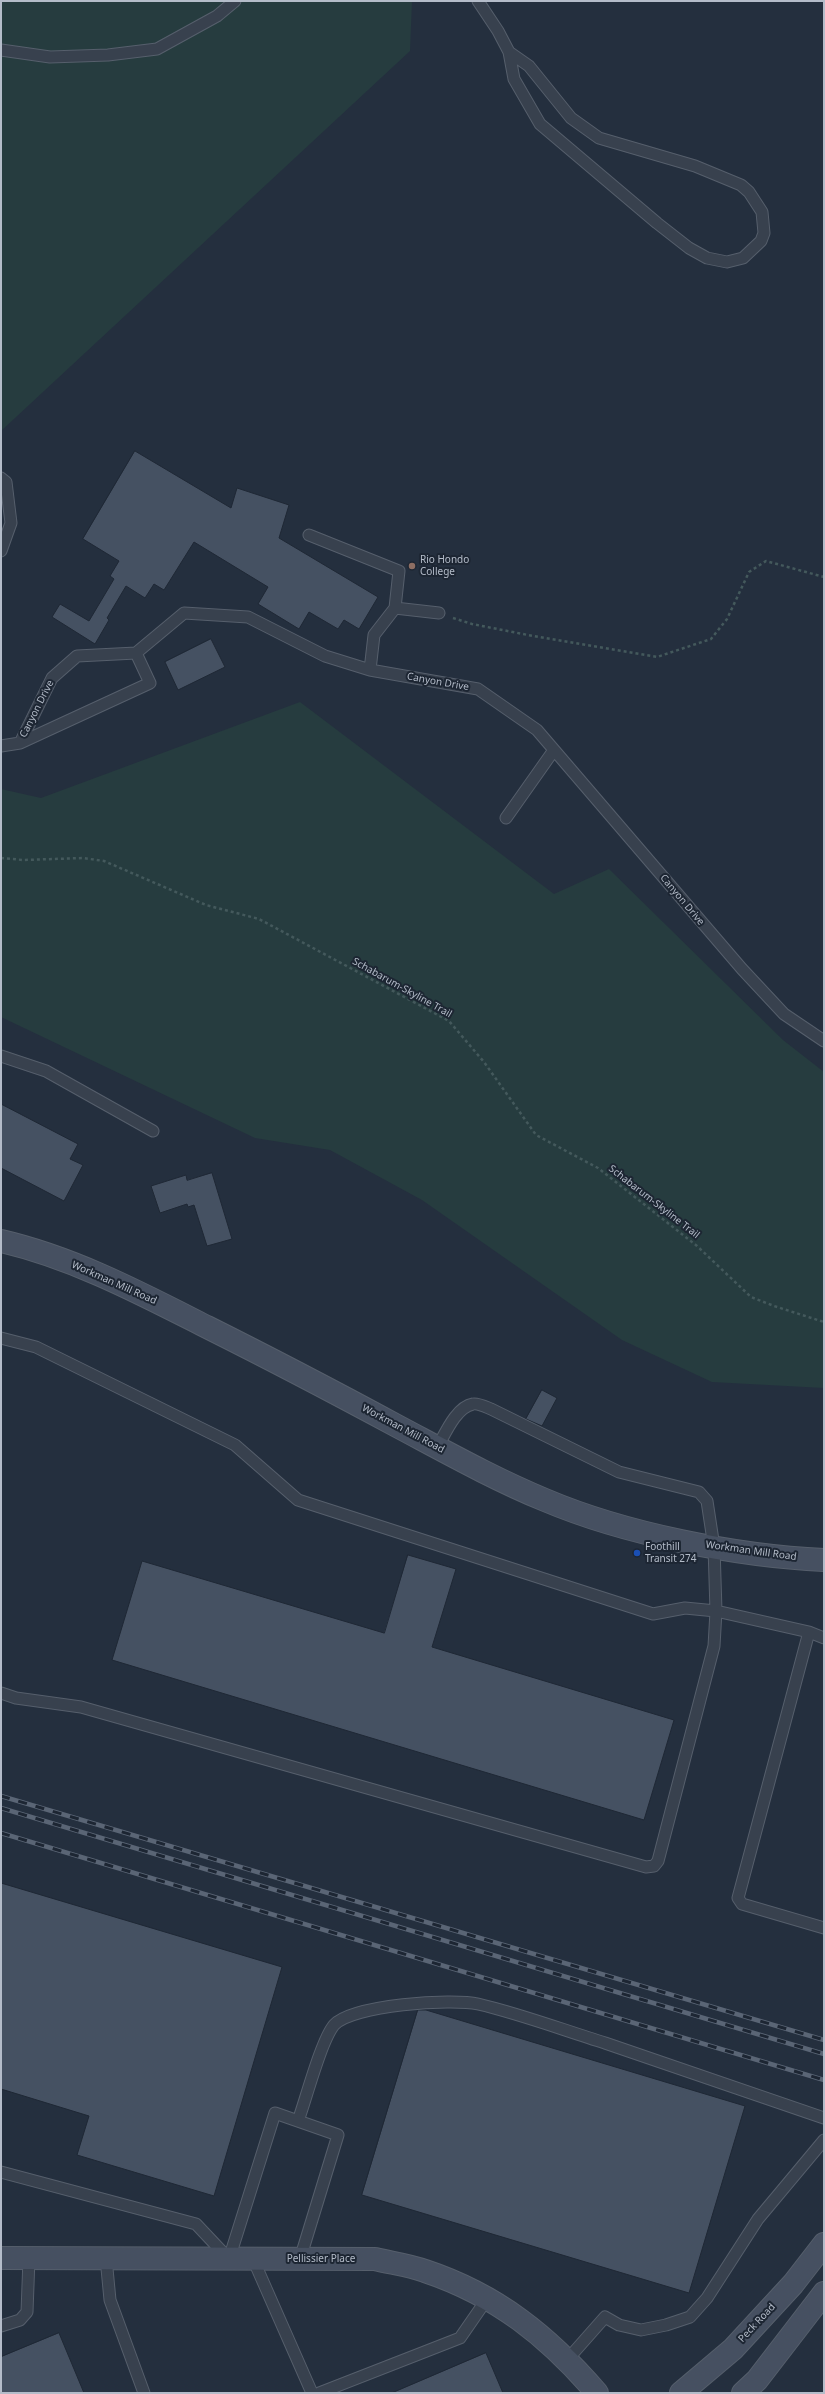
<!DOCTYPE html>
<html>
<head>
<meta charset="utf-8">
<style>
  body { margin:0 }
  #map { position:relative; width:825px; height:2394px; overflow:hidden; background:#242f3e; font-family:"Noto Sans",sans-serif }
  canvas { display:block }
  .frame { position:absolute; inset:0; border:2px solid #b4bcc9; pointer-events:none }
</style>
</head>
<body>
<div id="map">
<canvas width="825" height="2394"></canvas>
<div class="frame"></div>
</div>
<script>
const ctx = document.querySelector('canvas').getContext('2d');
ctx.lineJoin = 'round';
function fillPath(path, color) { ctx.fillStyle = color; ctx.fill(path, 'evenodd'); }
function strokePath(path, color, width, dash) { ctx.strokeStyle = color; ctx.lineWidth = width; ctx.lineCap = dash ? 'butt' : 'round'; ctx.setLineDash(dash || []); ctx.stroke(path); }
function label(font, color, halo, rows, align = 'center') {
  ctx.font = font + ' "Noto Sans",sans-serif'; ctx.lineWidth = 4; ctx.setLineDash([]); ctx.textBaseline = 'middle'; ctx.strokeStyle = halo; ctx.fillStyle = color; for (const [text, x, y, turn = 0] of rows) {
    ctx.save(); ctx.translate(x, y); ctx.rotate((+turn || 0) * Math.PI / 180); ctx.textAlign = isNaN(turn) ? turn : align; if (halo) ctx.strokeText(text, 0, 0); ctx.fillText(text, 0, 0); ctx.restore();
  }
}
fillPath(new Path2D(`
  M1,1H412L410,51L1,431Z
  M300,702L554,894L609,869L783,1040L824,1072V1388L712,1382L622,1340L422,1200L330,1150L255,1138L1,1017V789L41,798Z`), '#263c3f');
const building = new Path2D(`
  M135,451L231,508L237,488L289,505L279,538L378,597L359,629L344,620L338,629L309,612L299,629L258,604L268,587L194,542L164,590L154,584L145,598L126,586L107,618L109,620L95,644L52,617L60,604L89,621L114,579L110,576L119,561L83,539Z
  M211,639L225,667L178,690L165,662Z
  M1,1104L78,1144L70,1159L83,1165L64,1201L1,1168Z
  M212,1173L232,1239L207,1246L194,1205L188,1207L187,1204L160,1213L151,1186L186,1175L187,1180Z
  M542,1390L557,1398L542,1426L526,1419Z
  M408,1555L456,1569L432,1647L674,1720L644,1820L112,1660L142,1561L384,1633Z
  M1,1883L282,1967L214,2196L77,2155L89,2116L1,2089Z
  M418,2010H426L745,2106L689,2293L362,2195Z
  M59,2333L84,2393H1V2357Z
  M486,2353L503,2393H392Z`);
fillPath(building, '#455162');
strokePath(building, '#1f2835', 1);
const lane = new Path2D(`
  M478,1L498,31L509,52L514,79L540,124L657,223L689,248L707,258L727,262L743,258L761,241L764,233L762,212L749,192L741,185L695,166L599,138L571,118L529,66L509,52
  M1,50L50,57L108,55L157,49L217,16L235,1
  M1,478L6,482L11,523L1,551
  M309,535L399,571L395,608
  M370,670L374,635L395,608L439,613
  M20,743L52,678L77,656L136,653L184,613L248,617L325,656L370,670L478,689L537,730L742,969L784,1014L824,1041
  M1,746L20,743L150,683L136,653
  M506,818L554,750
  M1,1056L46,1071L153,1131
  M1,1338L36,1347L235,1445L298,1500L653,1614L685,1608L716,1611L809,1632L824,1638
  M809,1632L738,1898L742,1904L824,1928
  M1,1693L16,1698L81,1707L646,1867L654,1866L658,1861L714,1646L716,1611L714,1547L707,1501L699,1492L619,1472L491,1409C486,1407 478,1403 473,1404C456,1407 445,1434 437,1448
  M298,2121C306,2099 321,2041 334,2025C352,2005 452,1998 478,2004C521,2014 563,2030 605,2043C678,2068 751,2093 824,2118
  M1,2172L196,2224L229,2259L275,2113L338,2135L300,2259
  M106,2258L110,2300L144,2393
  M253,2259L312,2393
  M1,2326L20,2320L27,2312L29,2258
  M567,2360L605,2317L619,2325L641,2330L666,2325L690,2317L707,2298L758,2219L824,2140
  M319,2393L460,2338L487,2299`);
const secondary = new Path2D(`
  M1,1241C74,1258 140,1293 207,1327C271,1359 334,1392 397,1426C446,1452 494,1479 545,1500C625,1534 737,1556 824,1560
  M1,2258L375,2259C391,2263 409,2265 425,2271C497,2295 548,2336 597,2393
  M681,2393L733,2349L793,2284L824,2244
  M743,2393L757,2380L824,2293`);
strokePath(lane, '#565f6c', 13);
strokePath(secondary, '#565f6c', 24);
strokePath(new Path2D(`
  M453,618L472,624L533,636L657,657L711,639L727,619L749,572L766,561L824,577
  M1,858L23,860L83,858L104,861L206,905L259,919L449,1021L484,1062L536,1135L598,1168L697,1246L751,1297L774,1306L824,1322`), '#44595c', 2.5, [3, 3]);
strokePath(lane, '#38414e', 11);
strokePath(secondary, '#465061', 22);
const rail = new Path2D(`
  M1,1796L824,2040
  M1,1808L824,2054
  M1,1833L824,2080`);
strokePath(rail, '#5a6575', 4.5);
strokePath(rail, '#1d2633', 3, [9]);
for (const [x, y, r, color] of [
  [412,566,4,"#8d6e63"],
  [637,1553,4,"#1a4fb4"]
]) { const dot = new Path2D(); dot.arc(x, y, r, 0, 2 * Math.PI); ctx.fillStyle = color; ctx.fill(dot); strokePath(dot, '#1d2633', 1.5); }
label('10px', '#b4bcc9', '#1d2633', [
  ["Rio Hondo",420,560],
  ["College",420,572],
  ["Foothill",645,1547],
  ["Transit 274",645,1559]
], 'left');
label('10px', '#b4bcc9', '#1d2633', [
  ["Canyon Drive",438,682,10],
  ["Canyon Drive",37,709,-63],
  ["Canyon Drive",682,900,50],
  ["Schabarum-Skyline Trail",402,988,29],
  ["Schabarum-Skyline Trail",654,1202,38],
  ["Workman Mill Road",114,1283,24],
  ["Workman Mill Road",403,1429,28],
  ["Workman Mill Road",751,1551,8],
  ["Pellissier Place",321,2259],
  ["Peck Road",757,2323,-47]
]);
</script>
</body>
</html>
